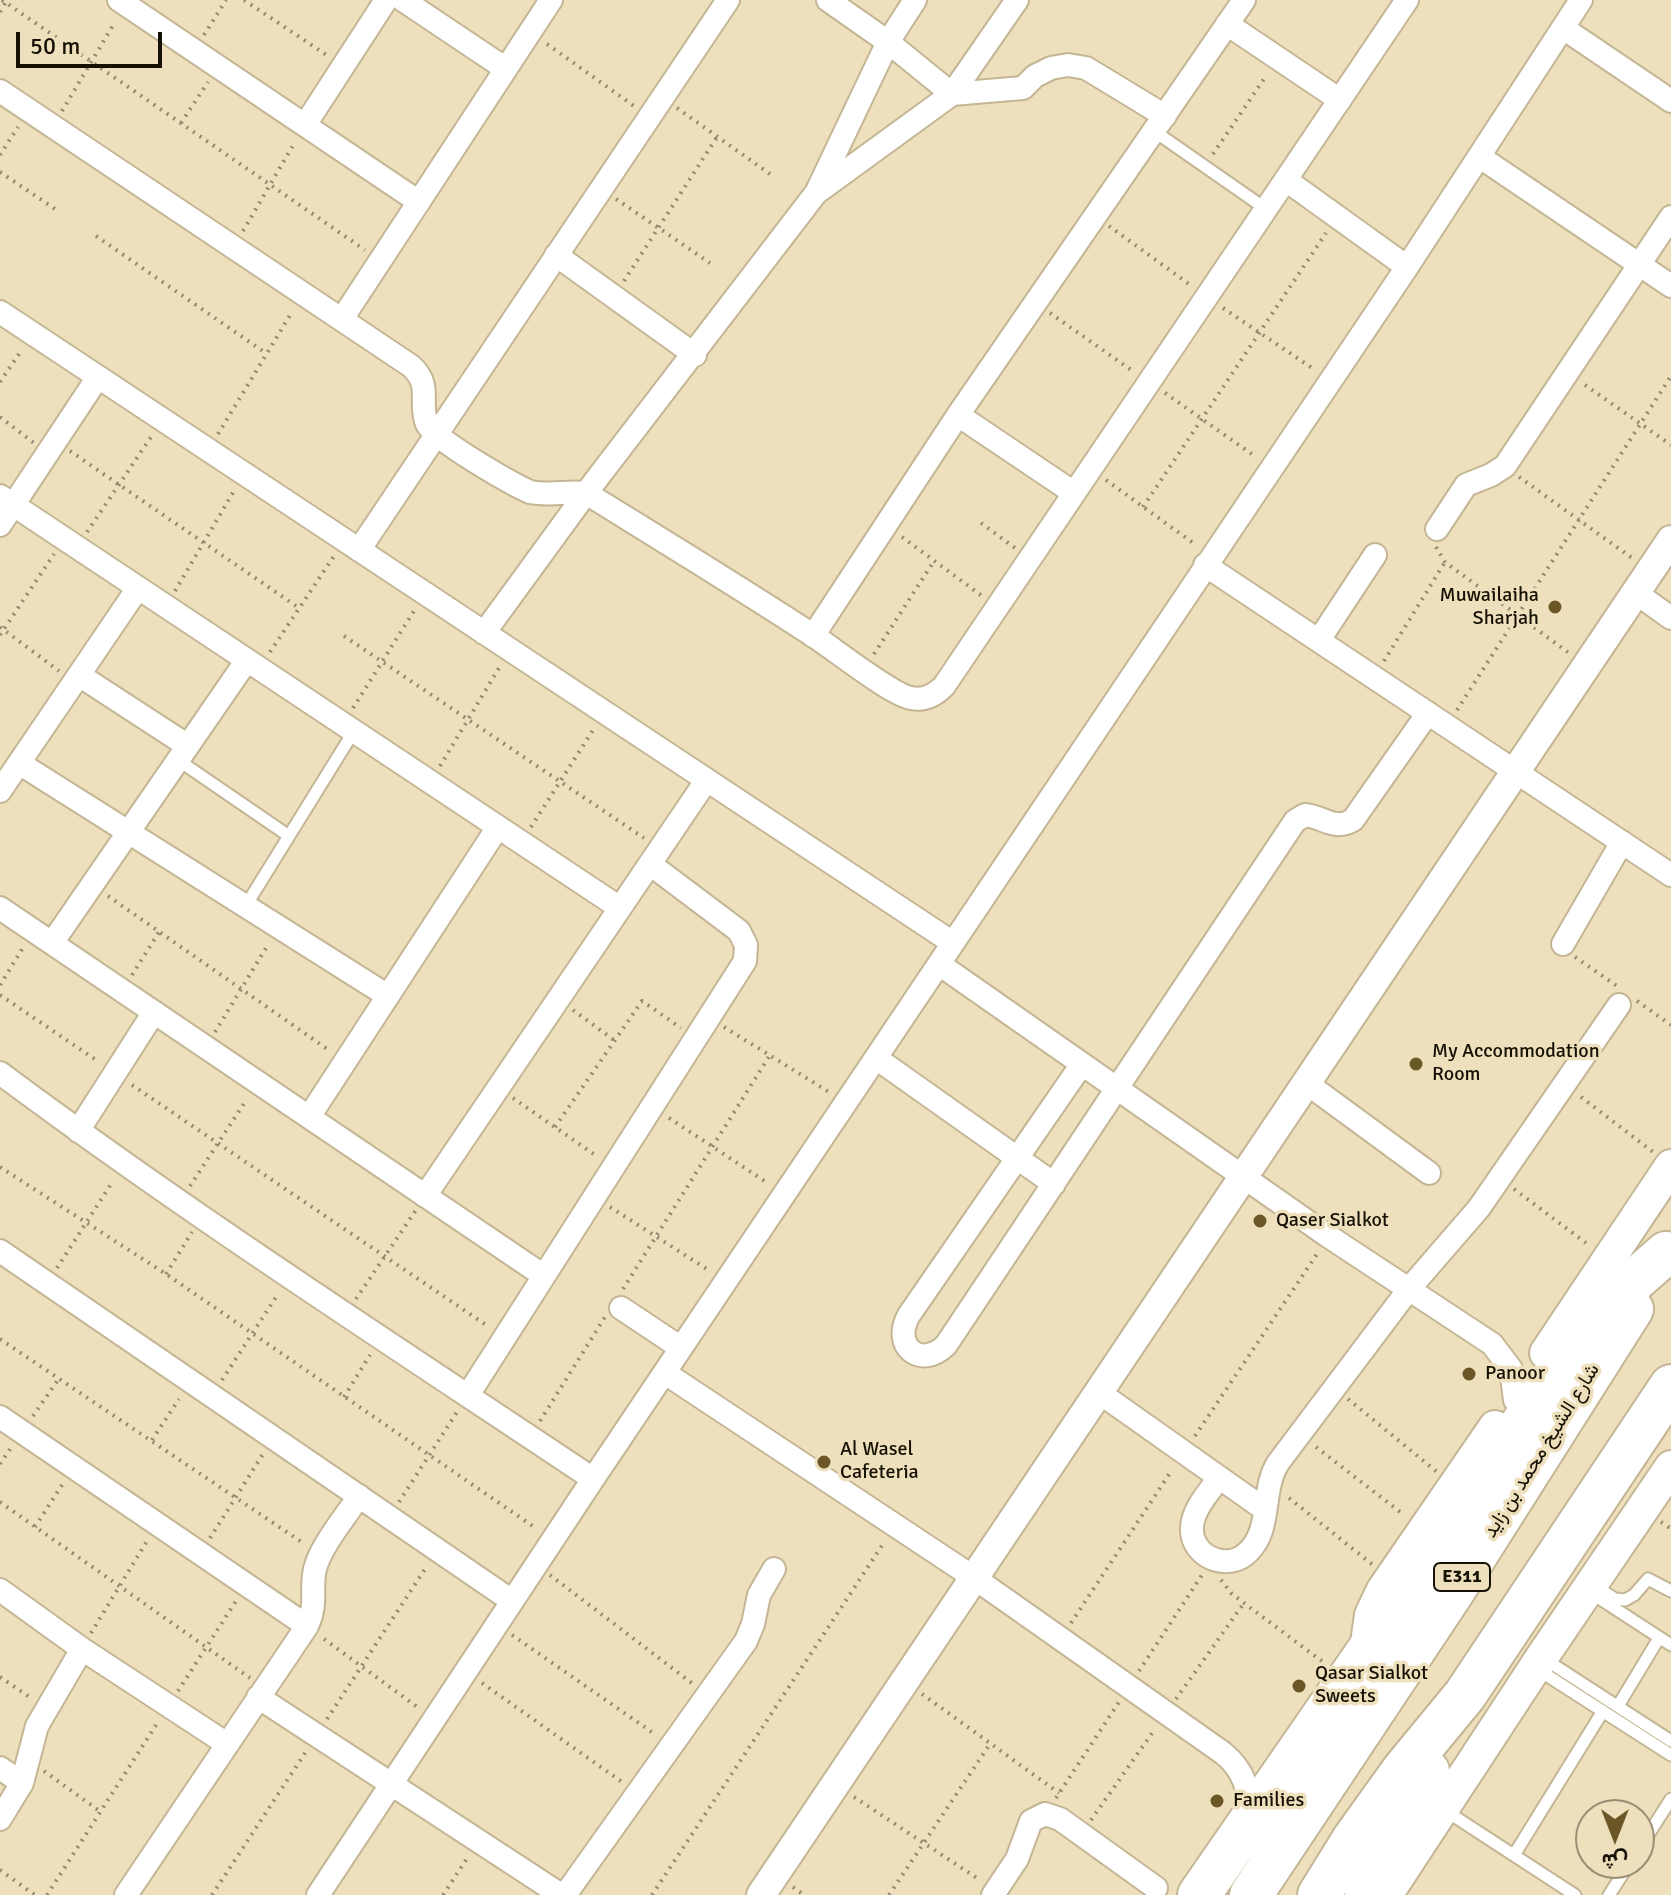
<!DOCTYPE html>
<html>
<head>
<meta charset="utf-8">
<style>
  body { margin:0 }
  #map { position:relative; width:1671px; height:1895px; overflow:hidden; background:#eee0bd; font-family:Signika,Vazirmatn,sans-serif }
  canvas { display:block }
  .north { position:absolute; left:1575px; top:1799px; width:80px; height:80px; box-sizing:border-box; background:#eee0bd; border:2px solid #988d73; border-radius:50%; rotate:180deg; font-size:22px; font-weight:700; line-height:32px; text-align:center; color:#161105 }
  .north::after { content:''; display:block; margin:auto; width:28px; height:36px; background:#6a5725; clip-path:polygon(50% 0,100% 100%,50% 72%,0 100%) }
  .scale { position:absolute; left:16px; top:32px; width:146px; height:36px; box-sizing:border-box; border:4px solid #161105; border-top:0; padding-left:10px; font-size:24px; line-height:28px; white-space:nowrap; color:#161105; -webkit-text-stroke:6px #eee0bd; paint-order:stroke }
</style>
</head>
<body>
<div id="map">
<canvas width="1671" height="1895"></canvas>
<div class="north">ش</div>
<div class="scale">50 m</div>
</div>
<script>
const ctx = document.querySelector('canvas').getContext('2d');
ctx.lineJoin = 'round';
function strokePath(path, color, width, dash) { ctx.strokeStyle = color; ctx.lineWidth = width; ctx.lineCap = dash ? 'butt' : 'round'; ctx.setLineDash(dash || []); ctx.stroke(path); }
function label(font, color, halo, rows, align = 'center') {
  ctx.font = font + ' Signika,Vazirmatn,sans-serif'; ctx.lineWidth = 7; ctx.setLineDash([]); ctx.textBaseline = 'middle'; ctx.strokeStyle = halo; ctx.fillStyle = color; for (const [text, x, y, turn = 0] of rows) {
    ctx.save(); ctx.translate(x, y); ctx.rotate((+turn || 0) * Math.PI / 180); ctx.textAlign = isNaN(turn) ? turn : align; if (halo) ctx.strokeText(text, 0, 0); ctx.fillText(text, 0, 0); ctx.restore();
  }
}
const service = new Path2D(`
  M1154,131L1266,209
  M178,760L289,836
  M245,907L354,731
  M1593,1585L1615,1599L1625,1600L1634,1595L1648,1579L1671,1591
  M1588,1591L1671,1645
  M1546,1660L1671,1741
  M1537,1669L1671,1755
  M1618,1706L1659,1638
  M1446,1811L1575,1895
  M1639,1849L1671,1799
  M1514,1855L1603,1711
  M1609,1895L1630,1863`);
const minor = new Path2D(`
  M119,0L419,202
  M403,0L506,69
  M828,0L888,42L952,94L1017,0
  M1227,24L1340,100
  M1563,28L1671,101
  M0,91L411,366C433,386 418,401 427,424C433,439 512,484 530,492C549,496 567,491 586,493C662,540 739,587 814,636C834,649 892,695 911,698C924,701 935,695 944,686L1407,0
  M305,125L386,0
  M1480,157L1671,286
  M1286,180L1407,267
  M817,191L888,42L915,0
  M556,255L695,355
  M0,312L953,943
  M342,319L551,0
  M958,415L1074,493
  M0,496L620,908
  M0,525L98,377
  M1437,529L1466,485L1491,475L1505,466L1671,217
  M359,550L728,0
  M1205,565L1671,875
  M1636,593L1671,618
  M484,633L586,493L816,193L952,94L1023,88L1035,76L1051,68L1068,65L1086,68L1165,116
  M813,636L958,415L1244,0
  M1319,640L1375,555
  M79,675L188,746
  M19,763L388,996
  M0,791L138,588
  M0,908L544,1276
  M52,943L247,660
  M1563,944L1622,842
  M939,964L1328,1236L1492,1344L1511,1369L1515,1400
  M876,1058L1054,1184
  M1082,1064L909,1315C891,1346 921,1370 946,1345L1295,821L1305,815C1324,817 1334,831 1353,820L1428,713
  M0,1073C192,1216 394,1346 593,1479
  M1305,1082L1429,1173
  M309,1117L498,827
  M78,1131L154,1012
  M425,1196L706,781
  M0,1251L512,1601
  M621,1308L681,1348
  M665,1373L973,1577L1223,1753C1244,1770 1249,1789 1250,1815
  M1097,1391L1264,1509
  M468,1395L745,961L746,945L739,931L650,864
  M0,1417L307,1626
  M1219,1478C1209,1492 1193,1509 1192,1527C1190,1557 1229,1573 1249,1551C1272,1528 1261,1490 1278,1463L1409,1289L1479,1208L1619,1005
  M0,1590L82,1649L227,1744
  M258,1697L561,1895
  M0,1768L22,1783
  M0,1819L22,1783L37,1726L82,1649
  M126,1895L307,1626C318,1603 310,1590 315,1569C320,1547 346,1516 359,1496
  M318,1895L593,1479L1407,267L1581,0
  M565,1895L746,1641L753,1624L759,1595L774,1569
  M993,1895L1017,1859L1031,1821L1045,1814L1060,1819L1156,1888`);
const tertiary = new Path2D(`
  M761,1895L1671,540`);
const secondary = new Path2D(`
  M1546,1353L1671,1166
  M1367,1643L1371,1615L1383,1590L1495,1427
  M1386,1895L1542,1657L1671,1467`);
const motorway = new Path2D(`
  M1199,1895L1424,1570L1578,1340L1610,1302L1666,1253
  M1251,1895L1452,1593L1632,1309
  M1319,1895L1353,1840L1404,1769L1465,1695L1671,1386
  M1366,1895L1428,1771`);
strokePath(service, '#c4b694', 15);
strokePath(minor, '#c4b694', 26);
strokePath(tertiary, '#c4b694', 32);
strokePath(secondary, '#c4b694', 36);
strokePath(motorway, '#c4b694', 46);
strokePath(new Path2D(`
  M2,0L365,250
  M244,0L328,56
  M0,12L7,0
  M204,35L226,0
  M547,44L634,106
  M677,108L770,174
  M62,111L115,22
  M181,123L208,82
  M1213,154L1266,76
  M0,155L18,127
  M0,172L58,211
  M616,199L710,263
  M1109,226L1193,287
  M243,231L295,142
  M96,236L267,354
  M624,281L717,137
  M1223,308L1315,370
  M1050,313L1134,372
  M0,382L21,351
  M1585,385L1671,445
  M1165,393L1256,457
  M0,417L34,443
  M218,434L292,312
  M70,451L299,608
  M1519,477L1632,558
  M1106,480L1196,545
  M1143,507L1326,233
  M981,523L1015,548
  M87,532L151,437
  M902,537L982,596
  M1436,547L1445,562L1569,653
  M175,591L234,491
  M0,627L59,671
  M0,635L54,554
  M344,636L644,838
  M270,652L334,556
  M874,654L934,561
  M1384,661L1445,562
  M353,708L414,611
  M1457,710L1671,376
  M440,766L499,668
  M531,827L595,727
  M108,896L330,1051
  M1575,957L1617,986
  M132,975L159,932
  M0,985L24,946
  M0,995L99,1062
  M1637,1001L1671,1025
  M573,1010L614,1040
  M724,1027L829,1092
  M215,1032L269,943
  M132,1085L489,1327
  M1581,1097L1653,1152
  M513,1098L598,1157
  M669,1118L769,1184
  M555,1127L642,1001L681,1028
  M0,1167L166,1274L537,1529
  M190,1186L247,1099
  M1514,1189L1590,1246
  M610,1207L710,1271
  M57,1268L113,1181
  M166,1274L192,1232
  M623,1289L770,1055
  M356,1299L416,1210
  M0,1339L303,1543
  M222,1380L278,1294
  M344,1397L370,1355
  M1348,1399L1437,1472
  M33,1416L60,1377
  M540,1421L605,1317
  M1195,1436L1317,1254
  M152,1440L179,1399
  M1316,1447L1404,1515
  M0,1464L12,1446
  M1289,1498L1373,1565
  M0,1502L250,1678
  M399,1502L457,1412
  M1661,1522L1671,1529
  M35,1527L64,1482
  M210,1538L263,1454
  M550,1575L693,1684
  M1221,1580L1232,1594L1323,1662
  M1071,1623L1172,1470
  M91,1633L147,1541
  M512,1635L656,1735
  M324,1639L420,1709
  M1139,1671L1202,1575
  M0,1677L31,1698
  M482,1683L622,1782
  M178,1691L236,1601
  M922,1694L1059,1793
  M1176,1699L1244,1603
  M327,1719L427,1566
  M44,1771L101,1812
  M854,1797L980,1880
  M1056,1798L1119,1702
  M1091,1820L1155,1729
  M0,1870L35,1895
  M793,1887L804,1895
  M47,1895L158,1722
  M212,1895L307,1750
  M443,1895L468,1857
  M652,1895L885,1541
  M889,1895L990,1744`), '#93896f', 4, [2, 6]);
strokePath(service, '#fff', 11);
strokePath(minor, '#fff', 22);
strokePath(tertiary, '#fff', 28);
strokePath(secondary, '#fff', 32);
strokePath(motorway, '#fff', 42);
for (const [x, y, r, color] of [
  [1555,607,8,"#6a5725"],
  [1416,1064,8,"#6a5725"],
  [1260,1221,8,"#6a5725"],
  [1469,1374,8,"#6a5725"],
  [824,1462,8,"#6a5725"],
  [1299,1686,8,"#6a5725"],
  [1217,1801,8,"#6a5725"]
]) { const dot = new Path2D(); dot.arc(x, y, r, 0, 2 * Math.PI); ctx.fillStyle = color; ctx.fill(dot); strokePath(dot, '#eee0bd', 3); }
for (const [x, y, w] of [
  [1462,1577,56]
]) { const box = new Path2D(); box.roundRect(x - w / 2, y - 14, w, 28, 6); ctx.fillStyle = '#eee0bd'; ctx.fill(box); strokePath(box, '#161105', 2); }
label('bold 18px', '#161105', null, [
  ["E311",1462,1577]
]);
label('20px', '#161105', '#eee0bd', [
  ["Muwailaiha",1539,596,"right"],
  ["Sharjah",1539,619,"right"],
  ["My Accommodation",1432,1052],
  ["Room",1432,1075],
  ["Qaser Sialkot",1276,1221],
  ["Panoor",1485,1374],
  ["Al Wasel",840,1450],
  ["Cafeteria",840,1473],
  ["Qasar Sialkot",1315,1674],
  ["Sweets",1315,1697],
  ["Families",1233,1801]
], 'left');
label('20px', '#161105', '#eee0bd', [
  ["شارع الشيخ محمد بن زايد",1542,1451,-58]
]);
</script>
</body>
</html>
